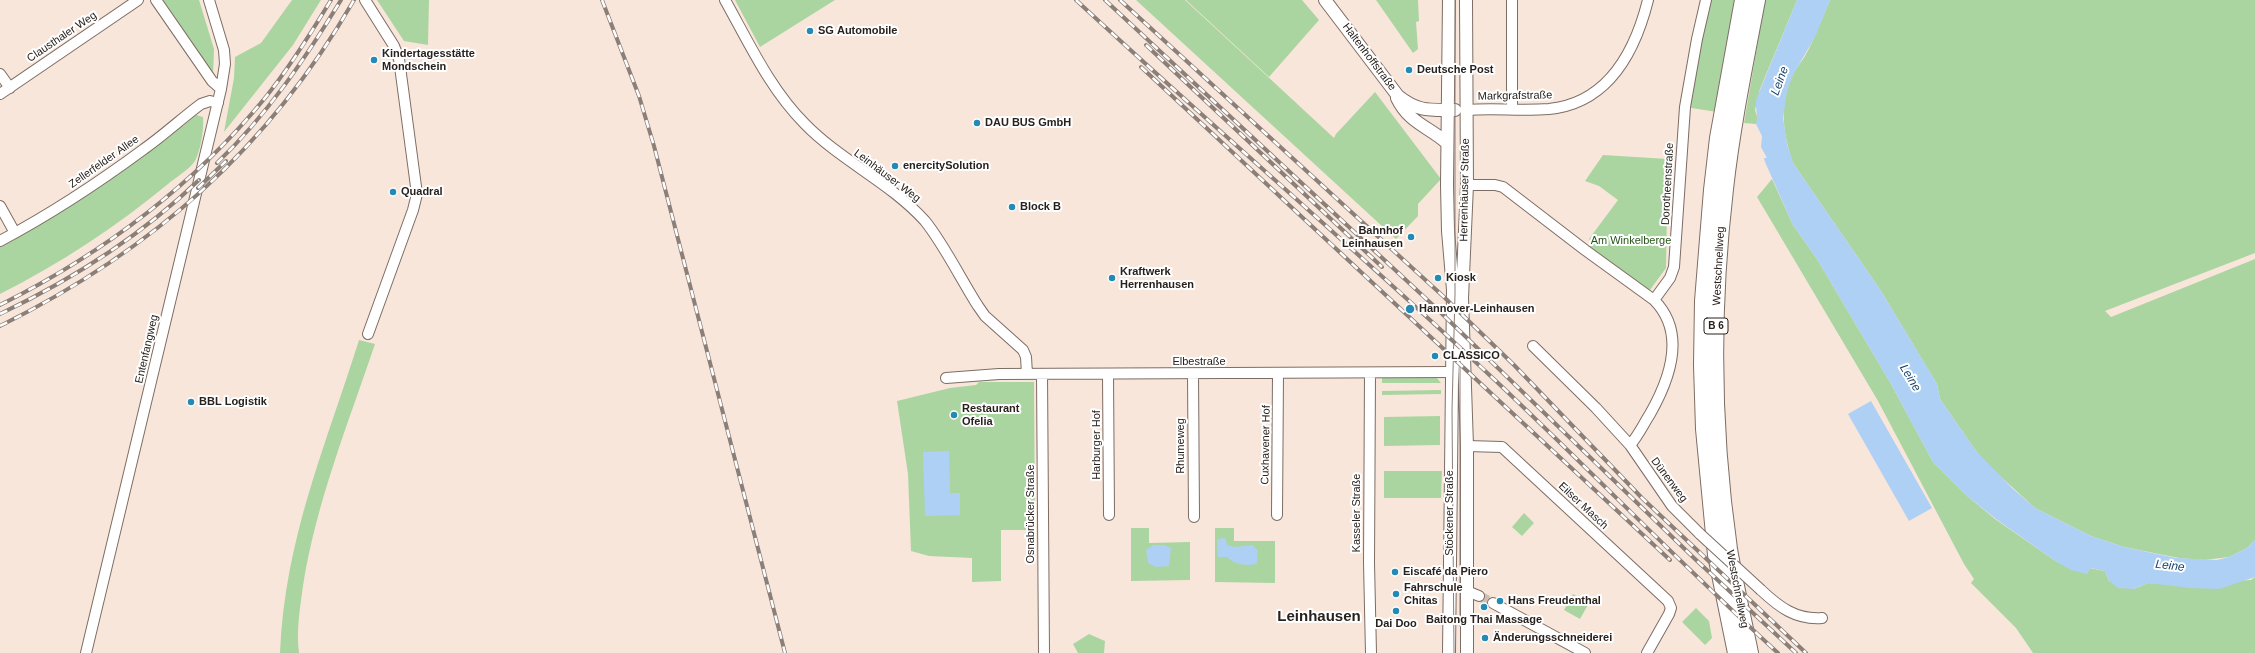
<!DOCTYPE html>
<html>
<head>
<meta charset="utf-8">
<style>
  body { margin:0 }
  canvas { display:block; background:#f8e6db }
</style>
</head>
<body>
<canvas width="2255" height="653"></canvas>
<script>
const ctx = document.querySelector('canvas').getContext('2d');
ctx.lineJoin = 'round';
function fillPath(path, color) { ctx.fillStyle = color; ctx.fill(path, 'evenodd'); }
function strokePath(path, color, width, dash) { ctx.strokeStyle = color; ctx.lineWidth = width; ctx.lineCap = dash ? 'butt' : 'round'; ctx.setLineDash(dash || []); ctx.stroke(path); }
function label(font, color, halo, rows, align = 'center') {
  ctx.font = font + ' Arial,sans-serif'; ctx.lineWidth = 4; ctx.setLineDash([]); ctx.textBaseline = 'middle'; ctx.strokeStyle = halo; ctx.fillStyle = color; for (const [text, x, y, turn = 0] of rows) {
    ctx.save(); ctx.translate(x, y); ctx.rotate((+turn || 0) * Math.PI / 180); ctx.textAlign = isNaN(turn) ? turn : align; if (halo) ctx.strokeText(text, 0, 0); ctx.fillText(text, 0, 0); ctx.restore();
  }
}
fillPath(new Path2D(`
  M160,0H199L214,49L213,76Z
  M292,0H321L293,45L224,132L234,78L235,57L261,43Z
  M377,0H429L428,45L404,41Z
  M735,0H835L760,47Z
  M1136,0H1185L1334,138L1336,134L1375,92L1441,179L1418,204V216L1396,239Z
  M1186,0H1302L1319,20L1269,77Z
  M1376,0H1418L1419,21L1416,22L1418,49L1413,53Z
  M1706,0H1738L1717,112L1685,107Z
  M1765,0H1797L1760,89L1755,110L1758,119L1756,124L1744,123Z
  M1830,0H2255V253L2105,311L2111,317L2255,259V540L2247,548L2229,557L2204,560L2179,558L2124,547L2091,536L2035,508L1988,465L1976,451L1940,399L1937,384L1881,291L1793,163C1783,133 1779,107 1792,77C1795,69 1801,63 1805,56C1815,38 1822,19 1830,0Z
  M196,115L203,117C204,129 201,148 196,159C192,168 176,177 168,184C116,227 61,263 0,294V244L100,186L145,155L180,125L183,126Z
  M1603,155L1668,159L1666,268L1647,294L1585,250L1592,242L1589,239L1618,200L1599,186L1585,181Z
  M1772,179L1793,225L1817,259L1891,384L1933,462L1966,495L1995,519L2057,562L2105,571L2109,581L2134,589L2148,583L2163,584L2251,580L2255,577V653H2033L2016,628L1971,583L1974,579L1964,564L1878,401L1757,197Z
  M359,340L375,344C348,424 316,503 303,586C300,608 296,631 299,653H280C285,538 325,448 359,340Z
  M1382,378H1437L1441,383H1382Z
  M979,382H1034L1035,530H1001V581L972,582V558L929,556L911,551L908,474L897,401L950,388L976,385Z
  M1441,390V394L1382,395V391Z
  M1440,416V445L1384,446V417Z
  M1384,471H1442L1441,498H1384Z
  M1524,513L1534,523L1522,536L1512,527Z
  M1131,528H1149V543L1190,542V580L1131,581Z
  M1215,528H1234V541H1275V583L1215,582Z
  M1573,594L1589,603L1580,619L1564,610Z
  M1696,608L1709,621L1712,638L1705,645L1682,622Z
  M1089,634L1105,641L1104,653H1078L1073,644Z`), '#abd5a0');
fillPath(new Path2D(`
  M1797,0H1830L1816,35L1793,75L1787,91L1783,118L1787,144L1793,163L1881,291L1937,384L1940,399L1976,451L2012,488L2035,508L2091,536L2124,547L2176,558L2217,560L2229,557L2247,548L2255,540V577L2219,589L2190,588L2148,583L2134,589L2118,588L2109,581L2105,571L2091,568L2087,574L2071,570L2057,562L1996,519L1966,495L1933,462L1891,384L1817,259L1793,225L1765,162L1764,158H1767L1761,147L1762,136L1756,124C1759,116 1755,109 1756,100Z
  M1871,401L1932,508L1909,521L1848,414Z
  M949,451L950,493H960V515L925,516L923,452Z
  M1222,538H1225L1227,545L1235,547L1253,545L1258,551L1257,563C1249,568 1232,563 1227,557H1218L1217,540Z
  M1153,545H1164L1171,548L1169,566L1156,567L1148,563L1146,550Z`), '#add0f4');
strokePath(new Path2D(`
  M1479,596L1493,603`), '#cebfb5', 10, [10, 5]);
const minor = new Path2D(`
  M156,0L212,81L221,89
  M365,0L394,46L399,59L417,194L413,210L368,334
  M725,0C749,43 770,89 805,124C841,161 891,183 925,221C943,243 962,281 978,306L985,316L1023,350L1026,357L1027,374
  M0,74L10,88
  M0,94L138,0
  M1512,109V0
  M1466,110C1494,108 1521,111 1549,109C1608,103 1635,52 1648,0
  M1467,185H1495L1503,187L1585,250L1654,300
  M0,206L15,233
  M0,241C51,214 98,183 144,149C164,135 182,118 201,104L210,101L218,103
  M1533,346L1596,408L1630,445L1672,506L1700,534
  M1370,373L1369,563L1371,653
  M1042,374L1044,653
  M1108,374L1109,515
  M1193,374L1194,517
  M946,378L999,374L1452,372
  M1630,445C1638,436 1643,425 1650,414C1670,379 1687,333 1654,300L1670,278L1674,267L1685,107L1697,39L1706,0
  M1467,446L1502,447L1668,601L1671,608L1669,614L1647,653
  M1277,515L1278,374
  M1761,590C1779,607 1796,620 1822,618
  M1467,591L1479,596
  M1493,603L1585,653
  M86,653L221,89L225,64L224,50L209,0`);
const tertiary = new Path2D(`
  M1325,0L1398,96C1418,112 1430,110 1455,110
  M1466,0L1467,185L1462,298L1467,446V653
  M1397,98C1410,124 1428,126 1447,143
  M1449,653L1453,290L1448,231L1447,185L1449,0`);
const trunk = new Path2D(`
  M1736,653L1716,555L1704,429L1702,365L1703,301L1712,190L1718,138L1743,0
  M1750,653C1743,619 1735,584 1729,549C1712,431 1711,308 1725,189C1732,126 1745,63 1757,0`);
strokePath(minor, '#7d6d64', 12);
strokePath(tertiary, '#7d6d64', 14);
strokePath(trunk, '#7d6d64', 18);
strokePath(minor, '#fff', 10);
strokePath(tertiary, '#fff', 12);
strokePath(trunk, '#fff', 16);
strokePath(new Path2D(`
  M1460,626V350
  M1454,653L1452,410L1455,294V0`), '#8b7f78', 1);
const rail = new Path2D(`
  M602,0L639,96L654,146L785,653
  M1076,0C1215,129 1359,252 1497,382C1592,472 1682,565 1778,653
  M1105,0L1436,308L1695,559L1796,653
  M1120,0L1444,297L1514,365L1642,498L1806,653
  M1146,45L1382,267
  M1141,67L1670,560
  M217,163C267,115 305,59 341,0
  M198,188L226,161
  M0,305C102,254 193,186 265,98C290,67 311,33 331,0
  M0,314C73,279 141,236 199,180
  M0,326C153,250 268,149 354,0`);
strokePath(rail, '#8b7f78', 4);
strokePath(rail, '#fff', 2.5, [8]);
const minorBridge = new Path2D(`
  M1700,534L1761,590`);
strokePath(minorBridge, '#7d6d64', 12, []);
strokePath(minorBridge, '#fff', 10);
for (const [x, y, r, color] of [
  [810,31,4,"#248ab3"],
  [374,60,4,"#248ab3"],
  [1409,70,4,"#248ab3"],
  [977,123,4,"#248ab3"],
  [895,166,4,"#248ab3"],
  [393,192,4,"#248ab3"],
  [1012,207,4,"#248ab3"],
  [1411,237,4,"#248ab3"],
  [1112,278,4,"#248ab3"],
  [1438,278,4,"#248ab3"],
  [1410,309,5,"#248ab3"],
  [1435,356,4,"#248ab3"],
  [191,402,4,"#248ab3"],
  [954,415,4,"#248ab3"],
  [1395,572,4,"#248ab3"],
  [1396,594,4,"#248ab3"],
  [1500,601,4,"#248ab3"],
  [1484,607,4,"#248ab3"],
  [1396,611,4,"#248ab3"],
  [1485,638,4,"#248ab3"]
]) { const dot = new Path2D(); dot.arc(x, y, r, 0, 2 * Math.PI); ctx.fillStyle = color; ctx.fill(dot); strokePath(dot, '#fff', 1.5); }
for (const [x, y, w] of [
  [1716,326,24]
]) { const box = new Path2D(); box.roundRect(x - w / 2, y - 8, w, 16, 3); ctx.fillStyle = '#fff'; ctx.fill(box); strokePath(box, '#28211d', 1); }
label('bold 10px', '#28211d', null, [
  ["B 6",1716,326]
]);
label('bold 11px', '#28211d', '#fff', [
  ["SG Automobile",818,31],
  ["Kindertagesstätte",382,54],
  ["Mondschein",382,67],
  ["Deutsche Post",1417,70],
  ["DAU BUS GmbH",985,123],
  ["enercitySolution",903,166],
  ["Quadral",401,192],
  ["Block B",1020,207],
  ["Bahnhof",1403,231,"right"],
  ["Leinhausen",1403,244,"right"],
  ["Kraftwerk",1120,272],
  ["Herrenhausen",1120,285],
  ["Kiosk",1446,278],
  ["Hannover-Leinhausen",1419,309],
  ["CLASSICO",1443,356],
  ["BBL Logistik",199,402],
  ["Restaurant",962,409],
  ["Ofelia",962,422],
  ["Eiscafé da Piero",1403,572],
  ["Fahrschule",1404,588],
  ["Chitas",1404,601],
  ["Hans Freudenthal",1508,601],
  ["Baitong Thai Massage",1484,620,"center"],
  ["Dai Doo",1396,624,"center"],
  ["Änderungsschneiderei",1493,638]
], 'left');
label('11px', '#28211d', '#fff', [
  ["Clausthaler Weg",62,37,-34],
  ["Haltenhoffstraße",1369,57,53],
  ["Markgrafstraße",1515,96,-1],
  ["Zellerfelder Allee",104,162,-35],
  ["Leinhäuser Weg",887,176,37],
  ["Dorotheenstraße",1668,184,-87],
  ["Herrenhäuser Straße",1465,190,-89],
  ["Westschnellweg",1719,266,-87],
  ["Entenfangweg",147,349,-77],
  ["Elbestraße",1199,362],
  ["Harburger Hof",1097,445,-90],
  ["Cuxhavener Hof",1266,445,-89],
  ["Rhumeweg",1181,446,-90],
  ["Dünenweg",1669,480,53],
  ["Eilser Masch",1583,506,43],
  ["Kasseler Straße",1357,513,-90],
  ["Stöckener Straße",1450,513,-90],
  ["Osnabrücker Straße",1031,514,-90],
  ["Westschnellweg",1737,589,79]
]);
label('11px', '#255516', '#fff', [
  ["Am Winkelberge",1631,241]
]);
label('italic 12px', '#1a446a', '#fff', [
  ["Leine",1780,81,-70],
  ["Leine",1910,378,59],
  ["Leine",2170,566,6]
]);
label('bold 15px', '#28211d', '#fff', [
  ["Leinhausen",1319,617]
]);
</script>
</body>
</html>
